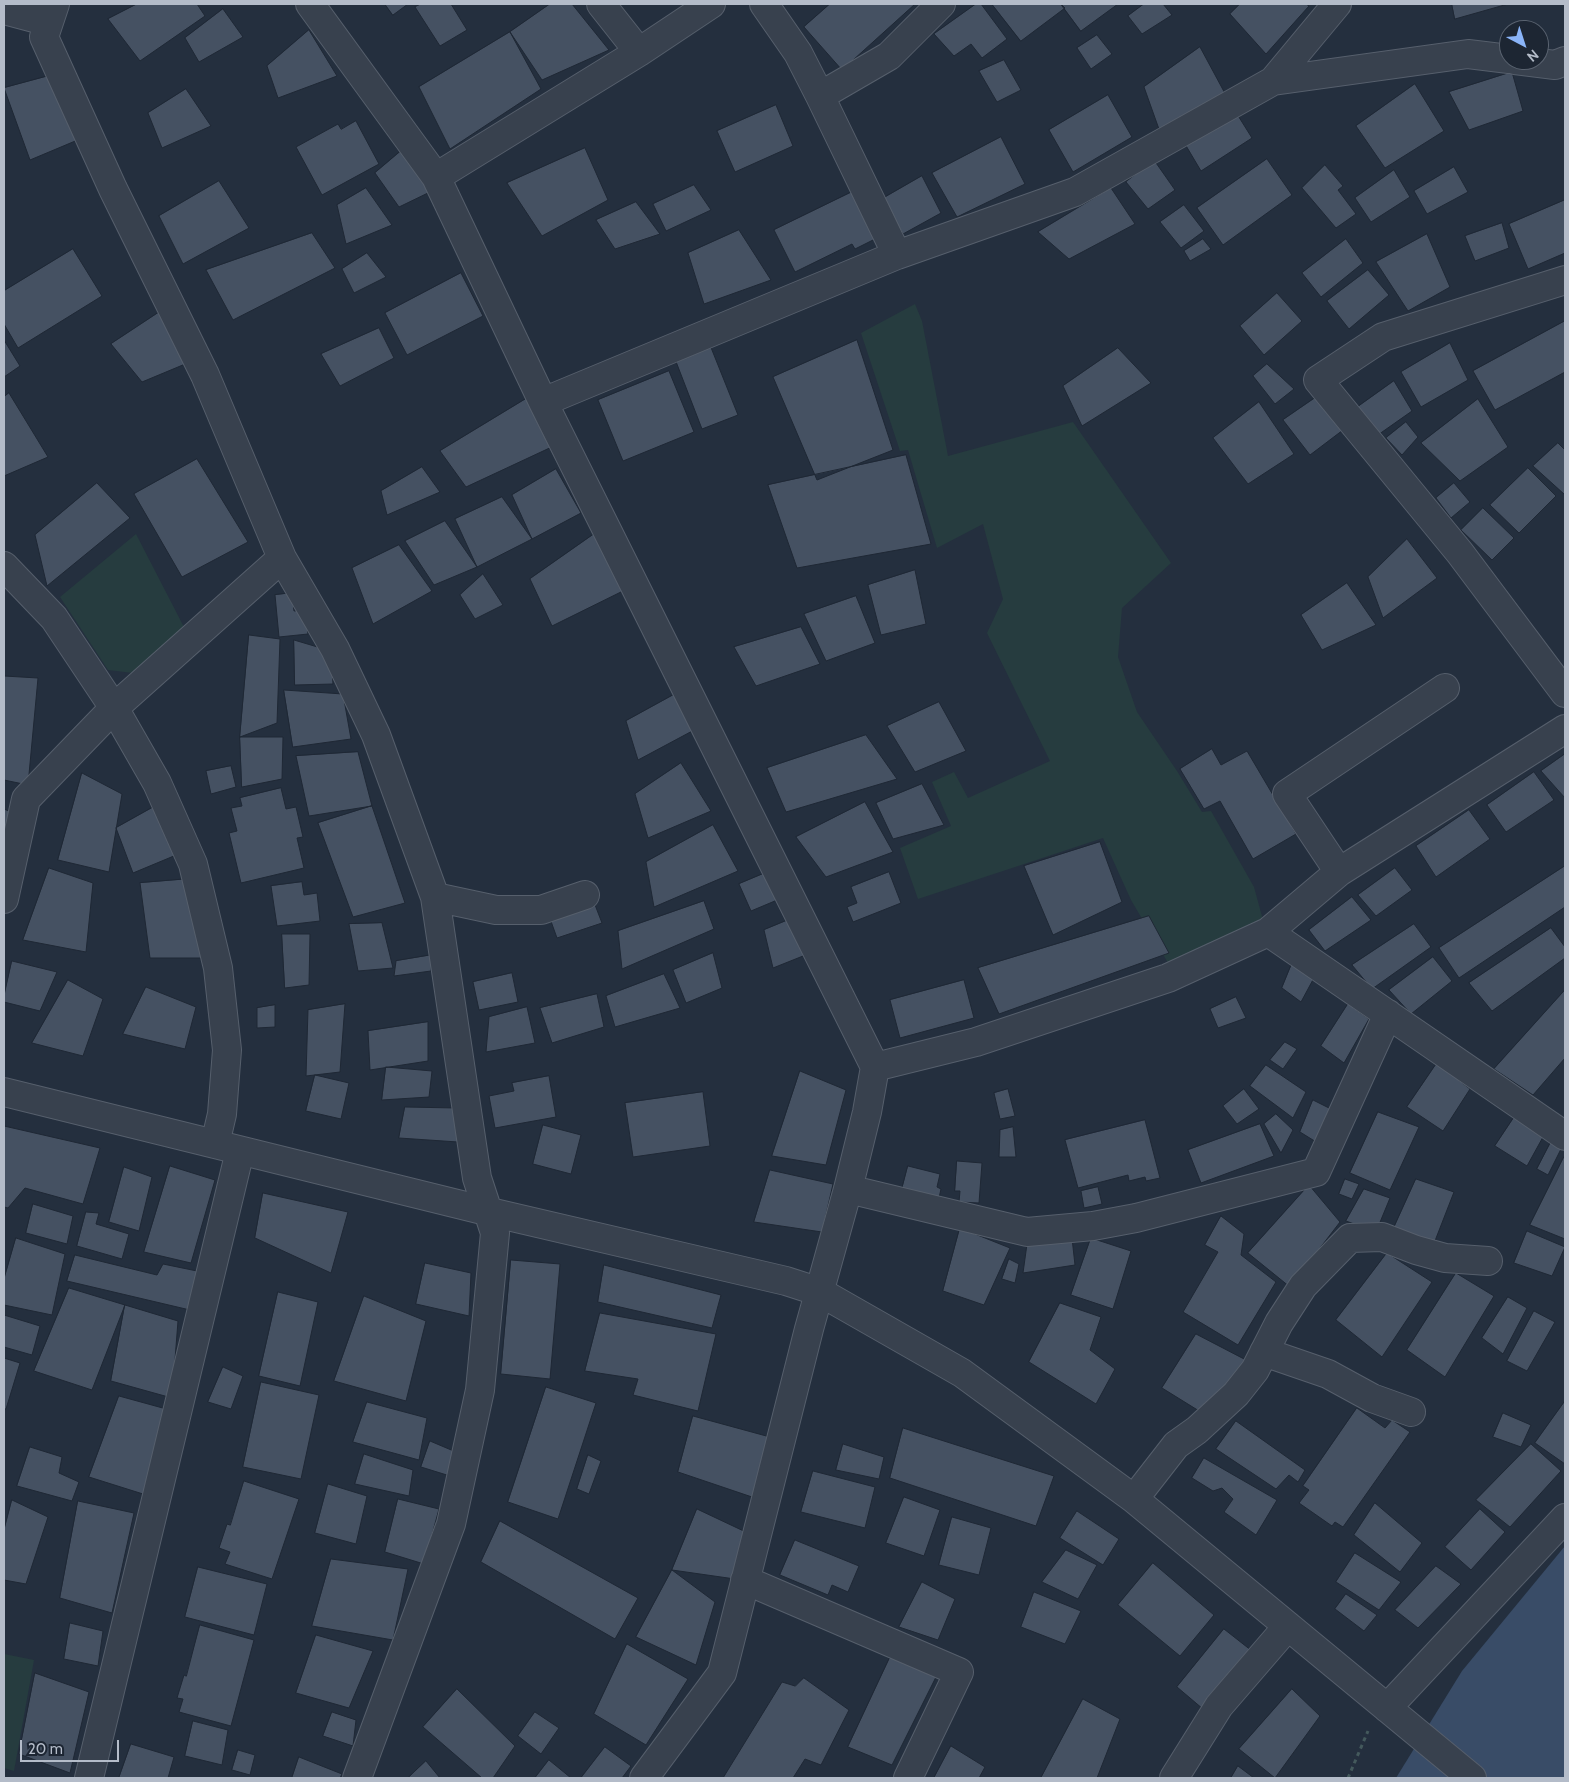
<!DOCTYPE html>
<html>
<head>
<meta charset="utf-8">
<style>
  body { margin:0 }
  #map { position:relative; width:1569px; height:1782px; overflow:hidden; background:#242f3e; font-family:Cabin,sans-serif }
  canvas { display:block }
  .frame { position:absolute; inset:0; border:5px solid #b4bcc9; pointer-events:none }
  .north { position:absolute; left:1499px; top:20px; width:50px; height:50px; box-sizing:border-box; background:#1d2633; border:1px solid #59626f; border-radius:50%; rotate:140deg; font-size:14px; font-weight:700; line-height:20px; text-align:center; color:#b4bcc9 }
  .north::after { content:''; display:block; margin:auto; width:18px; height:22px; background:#8ab4f8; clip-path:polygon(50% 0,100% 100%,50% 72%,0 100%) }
  .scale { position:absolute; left:20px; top:1740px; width:99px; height:22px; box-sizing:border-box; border:2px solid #b4bcc9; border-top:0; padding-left:6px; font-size:15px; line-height:18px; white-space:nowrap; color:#b4bcc9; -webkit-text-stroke:4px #1d2633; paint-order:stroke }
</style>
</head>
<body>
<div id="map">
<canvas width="1569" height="1782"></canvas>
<div class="frame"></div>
<div class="north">N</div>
<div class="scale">20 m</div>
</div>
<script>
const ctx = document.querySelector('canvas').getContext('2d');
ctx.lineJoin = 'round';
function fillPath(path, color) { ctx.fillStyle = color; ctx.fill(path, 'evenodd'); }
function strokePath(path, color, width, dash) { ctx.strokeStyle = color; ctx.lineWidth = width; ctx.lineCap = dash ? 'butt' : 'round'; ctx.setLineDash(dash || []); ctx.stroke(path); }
fillPath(new Path2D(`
  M915,304L922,321L948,456L1073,422L1171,563L1122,608L1118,657L1137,712L1177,771L1202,812L1211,811L1254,887L1263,920L1168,963L1131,900L1103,838L918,899L900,848L951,826L932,782L954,772L968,798L1050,761L987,633L1003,599L983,524L937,548L908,450L900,451L861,333Z
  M136,534L186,631L133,673L108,670L60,597Z
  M4,1654L34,1660L14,1771L4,1768Z`), '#263c3f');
fillPath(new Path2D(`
  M1565,1546V1778H1396L1462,1671Z`), '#394c67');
const building = new Path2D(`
  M137,4H197L205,16L140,61L108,19Z
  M385,4H408L393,15Z
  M421,4H451L467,30L440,46L415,7Z
  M550,4H572L609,50L542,80L510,32Z
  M830,4H915L842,70L804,27Z
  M976,4H981L1007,39L982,58L971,44L954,56L934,34Z
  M992,4H1061L1065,8L1021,41Z
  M1061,4H1118L1081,31Z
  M1144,4H1163L1172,15L1142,34L1128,16Z
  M1240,4H1306L1309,6L1266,54L1230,14Z
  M1452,4H1508L1455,19Z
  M223,9L243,37L199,62L185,38Z
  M309,30L337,76L278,98L267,66Z
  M510,32L541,89L450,149L419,87Z
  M1097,35L1112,54L1091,69L1077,48Z
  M1200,47L1228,99L1160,132L1144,87Z
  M1004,60L1021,90L997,102L979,71Z
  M1512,72L1523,111L1469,130L1449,92Z
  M56,74L80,139L30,160L4,88Z
  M1415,84L1444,131L1385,168L1356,126Z
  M186,89L211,126L162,148L148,113Z
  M1108,95L1132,137L1073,172L1049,130Z
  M776,105L793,146L735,172L717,131Z
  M1237,114L1252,138L1201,171L1185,144Z
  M356,121L379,164L322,195L296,147L338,124L341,129Z
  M1001,137L1025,184L957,217L932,173Z
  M585,148L608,200L542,236L507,183Z
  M401,151L430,192L399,207L375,173Z
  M1267,159L1292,195L1223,245L1197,208Z
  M1154,160L1175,190L1148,209L1126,182Z
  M1325,165L1343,186L1338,190L1356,214L1336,228L1302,188Z
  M1454,167L1468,192L1427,214L1414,191Z
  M1394,170L1410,197L1371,222L1355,198Z
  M922,176L941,213L903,234L882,199Z
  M219,181L249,228L183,264L159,216Z
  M694,185L711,210L666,231L653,204Z
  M366,188L392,225L346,244L337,205Z
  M1111,188L1135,224L1069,259L1038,232Z
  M852,192L875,239L855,249L852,244L795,272L774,230Z
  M1565,200V253L1528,269L1509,224Z
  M636,202L660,234L615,249L596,220Z
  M1184,205L1204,231L1181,248L1160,222Z
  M1502,223L1509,248L1475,261L1465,236Z
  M739,230L771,280L704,304L688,253Z
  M312,233L335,268L233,320L206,270Z
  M1427,234L1450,287L1408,311L1376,262Z
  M1203,239L1211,249L1190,261L1184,251Z
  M1346,239L1363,263L1321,297L1302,273Z
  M73,249L102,296L18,348L4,324V291Z
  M367,253L386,277L354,293L342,269Z
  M1368,270L1389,295L1349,329L1327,301Z
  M461,273L483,316L407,355L385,313Z
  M1277,293L1302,321L1264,355L1240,326Z
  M161,311L190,362L142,382L111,344Z
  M1565,321V372L1495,410L1473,371Z
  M379,328L394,358L340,386L321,354Z
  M4,340L20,366L4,377Z
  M857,340L893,450L817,480L773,377Z
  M1450,343L1468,380L1421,407L1401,372Z
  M710,345L738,415L702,429L675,359Z
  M1118,348L1151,383L1082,426L1063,386Z
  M1267,364L1294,389L1275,404L1253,376Z
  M669,371L694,432L623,461L598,400Z
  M1394,381L1412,411L1375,437L1352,411Z
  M9,393L48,457L4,476V397Z
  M529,397L556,445L466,487L440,451Z
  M1315,398L1343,430L1310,455L1283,420Z
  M1478,399L1508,447L1460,481L1421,443Z
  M1259,402L1294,454L1248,484L1213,438Z
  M1406,422L1418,437L1402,455L1386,438Z
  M1558,443L1565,450V492L1564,494L1533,466Z
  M906,455L931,544L797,568L768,485Z
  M197,459L248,542L182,577L134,494Z
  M422,467L440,492L387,515L381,491Z
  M1528,468L1556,496L1519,533L1490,505Z
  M556,469L581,513L532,539L512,495Z
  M97,483L130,518L47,586L35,535Z
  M1454,483L1470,502L1451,518L1436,498Z
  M502,497L532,539L477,567L455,519Z
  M1483,508L1514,538L1492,560L1461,530Z
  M445,521L477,567L434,585L405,541Z
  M597,532L629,588L552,626L530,579Z
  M1407,539L1437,578L1383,618L1368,577Z
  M399,545L432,591L373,624L352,568Z
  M915,570L926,624L881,635L868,585Z
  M483,574L503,605L475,619L460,595Z
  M1347,583L1376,625L1322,650L1301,615Z
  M292,593L294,611L305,610L308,634L279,637L275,595Z
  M856,596L875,643L826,661L804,614Z
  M801,627L820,664L756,686L734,647Z
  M249,635L280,639L277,723L240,737Z
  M294,640L331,651L333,684L295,685Z
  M4,676L38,678L28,785L4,780Z
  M284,690L343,694L351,739L293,747Z
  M677,693L696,729L638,760L626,721Z
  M939,702L966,751L915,772L887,726Z
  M866,735L897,779L786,812L767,768Z
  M240,737H283L282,779L242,787Z
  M1212,749L1221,765L1247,751L1296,834L1253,859L1220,801L1204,809L1180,769Z
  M358,752L372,806L309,816L296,756Z
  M1565,754V798L1541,771Z
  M681,763L711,811L648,838L635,794Z
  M231,766L236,787L211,794L206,771Z
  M1534,772L1554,800L1506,832L1487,805Z
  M82,773L122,794L109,872L58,860Z
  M922,784L944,825L893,839L876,803Z
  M281,788L286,809L296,807L303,837L297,838L304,868L241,883L229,833L237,831L231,808L242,806L240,798Z
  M865,802L893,852L826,877L796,837Z
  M159,804L181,853L133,873L116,828Z
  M372,806L405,903L353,917L318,823Z
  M4,809L11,812L4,840Z
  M1469,810L1490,839L1436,877L1416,846Z
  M713,825L738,871L654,907L646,862Z
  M1100,842L1122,902L1053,935L1024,866Z
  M1565,866V907L1459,978L1439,948Z
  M49,868L93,883L86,952L23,940Z
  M1395,868L1412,890L1376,916L1358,895Z
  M770,871L782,898L751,911L739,884Z
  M889,872L901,903L853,922L847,907L857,903L851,887Z
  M189,879L203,958H150L140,883Z
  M302,882L304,895L317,893L320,921L277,926L271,886Z
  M592,897L602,923L557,938L548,913Z
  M1352,897L1371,920L1325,951L1309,930Z
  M704,901L714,929L622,969L618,931Z
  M798,916L813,952L773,968L764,930Z
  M1149,916L1169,953L999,1014L978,968Z
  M382,923L393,968L358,971L349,924Z
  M1414,924L1431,947L1372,989L1352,965Z
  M1551,928L1565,947V958L1492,1011L1469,983Z
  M282,934H310L309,985L285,988Z
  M713,953L722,988L686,1003L673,970Z
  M432,955L431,971L394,976L396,961Z
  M1433,957L1452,981L1411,1014L1389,990Z
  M12,961L57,972L40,1011L4,1002V996Z
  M1293,961L1315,976L1301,1002L1282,988Z
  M512,973L518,1002L479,1010L473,982Z
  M664,974L680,1008L615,1027L606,996Z
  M68,980L103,999L83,1056L32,1043Z
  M964,980L974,1018L900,1038L890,1000Z
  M146,987L196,1007L185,1049L123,1034Z
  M1565,990V1058L1533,1095L1494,1069Z
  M597,994L604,1027L552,1043L540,1008Z
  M1236,997L1246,1018L1218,1028L1210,1009Z
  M345,1004L340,1072L306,1076L308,1010Z
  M1348,1004L1369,1019L1344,1063L1321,1046Z
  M275,1005V1027L257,1028V1008Z
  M527,1007L535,1043L486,1052L489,1017Z
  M428,1022V1061L370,1070L368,1031Z
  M1285,1042L1297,1049L1283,1069L1270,1060Z
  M1437,1063L1470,1089L1443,1131L1407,1107Z
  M1266,1065L1306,1092L1293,1118L1250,1086Z
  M386,1067L432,1071L429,1097L382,1100Z
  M800,1071L846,1090L826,1165L772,1156Z
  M315,1075L349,1083L341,1119L306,1111Z
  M549,1076L556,1117L495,1128L489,1096L514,1091L512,1083Z
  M1008,1089L1015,1116L1000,1119L994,1093Z
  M1244,1089L1259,1109L1237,1124L1223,1106Z
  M703,1092L710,1146L633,1157L625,1103Z
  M1313,1100L1335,1111L1321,1145L1300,1132Z
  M405,1107L456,1108L458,1142L399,1138Z
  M1378,1112L1419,1127L1390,1190L1350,1173Z
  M1276,1114L1293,1130L1281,1153L1264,1124Z
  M1515,1116L1543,1137L1527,1166L1495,1146Z
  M1145,1120L1160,1178L1146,1181L1145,1177L1129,1181L1128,1175L1078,1188L1065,1140Z
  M1260,1124L1274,1156L1201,1183L1188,1150Z
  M543,1125L581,1135L571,1174L533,1164Z
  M4,1126L100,1148L83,1204L25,1188L8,1208L4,1207Z
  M1013,1127L1016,1157H999L1000,1130Z
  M1552,1140L1563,1145L1548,1175L1537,1169Z
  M1564,1157H1565V1239L1530,1225Z
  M957,1161L982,1163L979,1203L959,1202L960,1191H955Z
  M170,1166L215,1180L191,1263L144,1252Z
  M908,1166L940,1174L937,1187L941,1189L939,1198L902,1189Z
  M124,1167L152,1177L139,1231L109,1222Z
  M770,1170L833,1184L822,1232L754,1222Z
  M1345,1179L1359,1184L1352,1199L1339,1194Z
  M1416,1179L1454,1192L1433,1246L1392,1232Z
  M1309,1185L1340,1222L1290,1287L1248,1253Z
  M1098,1187L1102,1204L1084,1208L1081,1191Z
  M1364,1189L1390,1198L1376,1232L1346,1221Z
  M263,1193L348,1212L331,1273L255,1238Z
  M33,1204L73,1216L67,1244L26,1233Z
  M86,1212L99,1213L96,1224L129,1234L122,1259L77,1246Z
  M1221,1216L1244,1234L1241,1255L1276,1282L1238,1345L1183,1312L1218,1252L1205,1245Z
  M960,1228L1010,1248L984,1305L943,1291Z
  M1527,1231L1565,1247L1552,1276L1514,1263Z
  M16,1238L65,1254L52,1315L4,1305V1279Z
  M1072,1238L1075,1265L1023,1273L1027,1244Z
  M1091,1238L1131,1251L1113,1309L1071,1295Z
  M1387,1253L1432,1282L1382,1357L1336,1320Z
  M75,1255L157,1275L163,1264L197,1271L190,1310L67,1281Z
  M1009,1259L1019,1264L1015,1283L1002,1279Z
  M511,1260L560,1264L550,1379L501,1374Z
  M425,1263L471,1273L469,1316L416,1304Z
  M604,1265L721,1295L712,1328L598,1302Z
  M1456,1273L1494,1296L1445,1377L1407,1350Z
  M69,1288L125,1305L92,1390L34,1371Z
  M278,1292L318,1302L300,1386L259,1376Z
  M364,1296L426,1321L406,1401L334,1381Z
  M1508,1297L1527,1308L1503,1354L1482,1338Z
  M1060,1303L1101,1317L1090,1350L1115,1369L1096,1404L1029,1362Z
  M125,1305L178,1321L172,1398L111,1381Z
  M1534,1311L1555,1322L1527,1371L1507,1361Z
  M600,1313L716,1334L698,1411L633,1395L638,1379L585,1371Z
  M4,1315L40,1326L32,1355L4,1347Z
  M1196,1334L1246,1360L1204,1414L1162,1388Z
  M4,1358L20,1363L6,1409H4Z
  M223,1367L243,1376L231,1409L208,1402Z
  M261,1382L319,1395L301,1479L243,1467Z
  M546,1387L596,1403L558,1519L508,1502Z
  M119,1396L170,1410L143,1494L89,1477Z
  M1565,1401V1464L1535,1443Z
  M367,1402L427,1418L419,1460L353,1442Z
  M1357,1408L1385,1428L1392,1420L1410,1432L1343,1527L1335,1522L1332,1526L1299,1503L1309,1490L1303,1486Z
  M1503,1413L1531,1425L1521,1447L1493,1437Z
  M693,1416L770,1437L752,1497L678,1472Z
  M1236,1421L1305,1470L1298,1482L1289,1475L1276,1489L1216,1449Z
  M903,1428L1054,1476L1036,1526L890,1478Z
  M430,1441L456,1452L450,1476L421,1467Z
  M843,1444L884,1457L879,1479L836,1470Z
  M1531,1444L1561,1471L1510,1527L1476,1500Z
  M30,1447L62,1457L59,1473L79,1482L72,1501L17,1486Z
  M364,1454L413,1470L409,1496L355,1484Z
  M588,1455L601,1461L589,1494L577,1489Z
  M1204,1458L1277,1500L1256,1535L1224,1512L1233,1499L1222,1488L1213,1491L1192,1478Z
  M813,1471L875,1487L865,1528L801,1512Z
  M244,1481L299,1499L272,1579L225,1564L230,1552L219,1548L227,1524L230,1525Z
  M328,1484L367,1496L356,1544L315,1533Z
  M904,1497L940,1510L924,1556L886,1543Z
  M398,1499L439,1509L424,1564L385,1552Z
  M12,1500L48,1517L26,1584L4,1580V1530Z
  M78,1501L134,1513L112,1613L60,1598Z
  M1375,1503L1422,1543L1400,1572L1354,1535Z
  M697,1509L750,1534L735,1579L672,1570Z
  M1480,1509L1505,1532L1471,1570L1445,1547Z
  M1077,1511L1119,1539L1103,1565L1060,1538Z
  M952,1517L991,1528L979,1575L939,1565Z
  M500,1521L638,1598L615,1639L481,1562Z
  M795,1540L859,1566L848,1592L832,1585L828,1595L780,1575Z
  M1066,1550L1097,1565L1078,1599L1042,1582Z
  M1355,1553L1401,1582L1379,1610L1336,1582Z
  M331,1559L408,1569L393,1640L312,1626Z
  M1153,1563L1214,1615L1180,1656L1118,1605Z
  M1436,1566L1461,1584L1418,1628L1395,1610Z
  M198,1567L267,1584L254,1635L185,1617Z
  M672,1570L715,1602L696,1665L636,1637Z
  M922,1582L955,1599L938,1640L899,1627Z
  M1034,1592L1081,1611L1065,1644L1021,1627Z
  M1346,1594L1377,1615L1364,1631L1335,1609Z
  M70,1623L103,1631L98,1666L64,1659Z
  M200,1625L254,1640L231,1726L179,1712L183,1699L177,1698L184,1675L186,1676Z
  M1224,1629L1252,1651L1203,1709L1177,1687Z
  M316,1635L373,1651L349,1708L296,1693Z
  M627,1644L688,1679L646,1745L594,1714Z
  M893,1651L938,1673L892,1765L848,1747Z
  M35,1673L89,1692L70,1773L19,1754Z
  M804,1678L849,1710L821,1765L805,1759L793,1778H723L782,1682L795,1686Z
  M457,1689L515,1746L493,1778H482L423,1727Z
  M1292,1689L1320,1716L1275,1778L1239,1749Z
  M1083,1699L1120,1719L1097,1778H1041Z
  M332,1712L356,1720L353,1746L323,1736Z
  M535,1712L559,1728L541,1754L518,1736Z
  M193,1721L228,1730L222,1765L185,1756Z
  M131,1744L174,1757L168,1778H119Z
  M951,1746L985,1767L979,1778H934Z
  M605,1747L631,1766L622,1778H581Z
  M238,1750L255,1755L250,1775L232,1770Z
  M299,1757L342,1774L340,1778H292Z
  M549,1760L571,1778H535Z
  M426,1761L440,1778H408Z
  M1238,1766L1254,1778H1231Z`);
fillPath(building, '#455162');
strokePath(building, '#1f2835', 1);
const minor = new Path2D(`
  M55,4L44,37L113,189L205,375L282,558L335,649L376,735L435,897L477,1178L495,1233L480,1390L451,1524L357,1778
  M310,4L436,177L543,402L875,1067L867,1112L848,1189L809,1329L722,1673L644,1778
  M601,4L639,52
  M764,4L798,53L820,96L897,255
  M4,10L49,22
  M1515,60L1555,65L1565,61
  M1273,81L1337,4
  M820,96L889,56L941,4
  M436,177L639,52L711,4
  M1565,280L1383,337L1318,380L1460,553L1565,693
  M543,402L897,255L1075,192L1273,81L1468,54L1509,59
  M4,566L54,618L114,708L157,783L193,864L218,968L227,1050L222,1114L215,1144
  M1339,872L1287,794L1445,688
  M435,897L496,910H541L585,895
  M4,899L26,799L114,708L282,558
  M1268,932L1565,1136
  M875,1067L976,1042L1168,978L1268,932L1339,872L1565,729
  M4,1092L486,1211L786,1281L820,1292L962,1373L1134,1499L1472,1778
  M848,1189L1027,1232L1093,1226L1136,1218L1316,1172L1388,1014
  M1264,1352L1328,1374L1372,1398L1411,1412
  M1134,1499L1176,1445L1197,1430L1236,1394L1255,1370L1279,1323L1303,1286L1350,1238L1382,1237L1416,1250L1445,1258L1488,1261
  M745,1580L959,1672L908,1778
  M1387,1708L1565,1518
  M89,1778L240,1151
  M1174,1778L1219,1706L1288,1626`);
strokePath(minor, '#565f6c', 30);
strokePath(new Path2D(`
  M1348,1778L1368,1731`), '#44595c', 3, [4, 4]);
strokePath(minor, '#38414e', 28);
</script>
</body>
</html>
